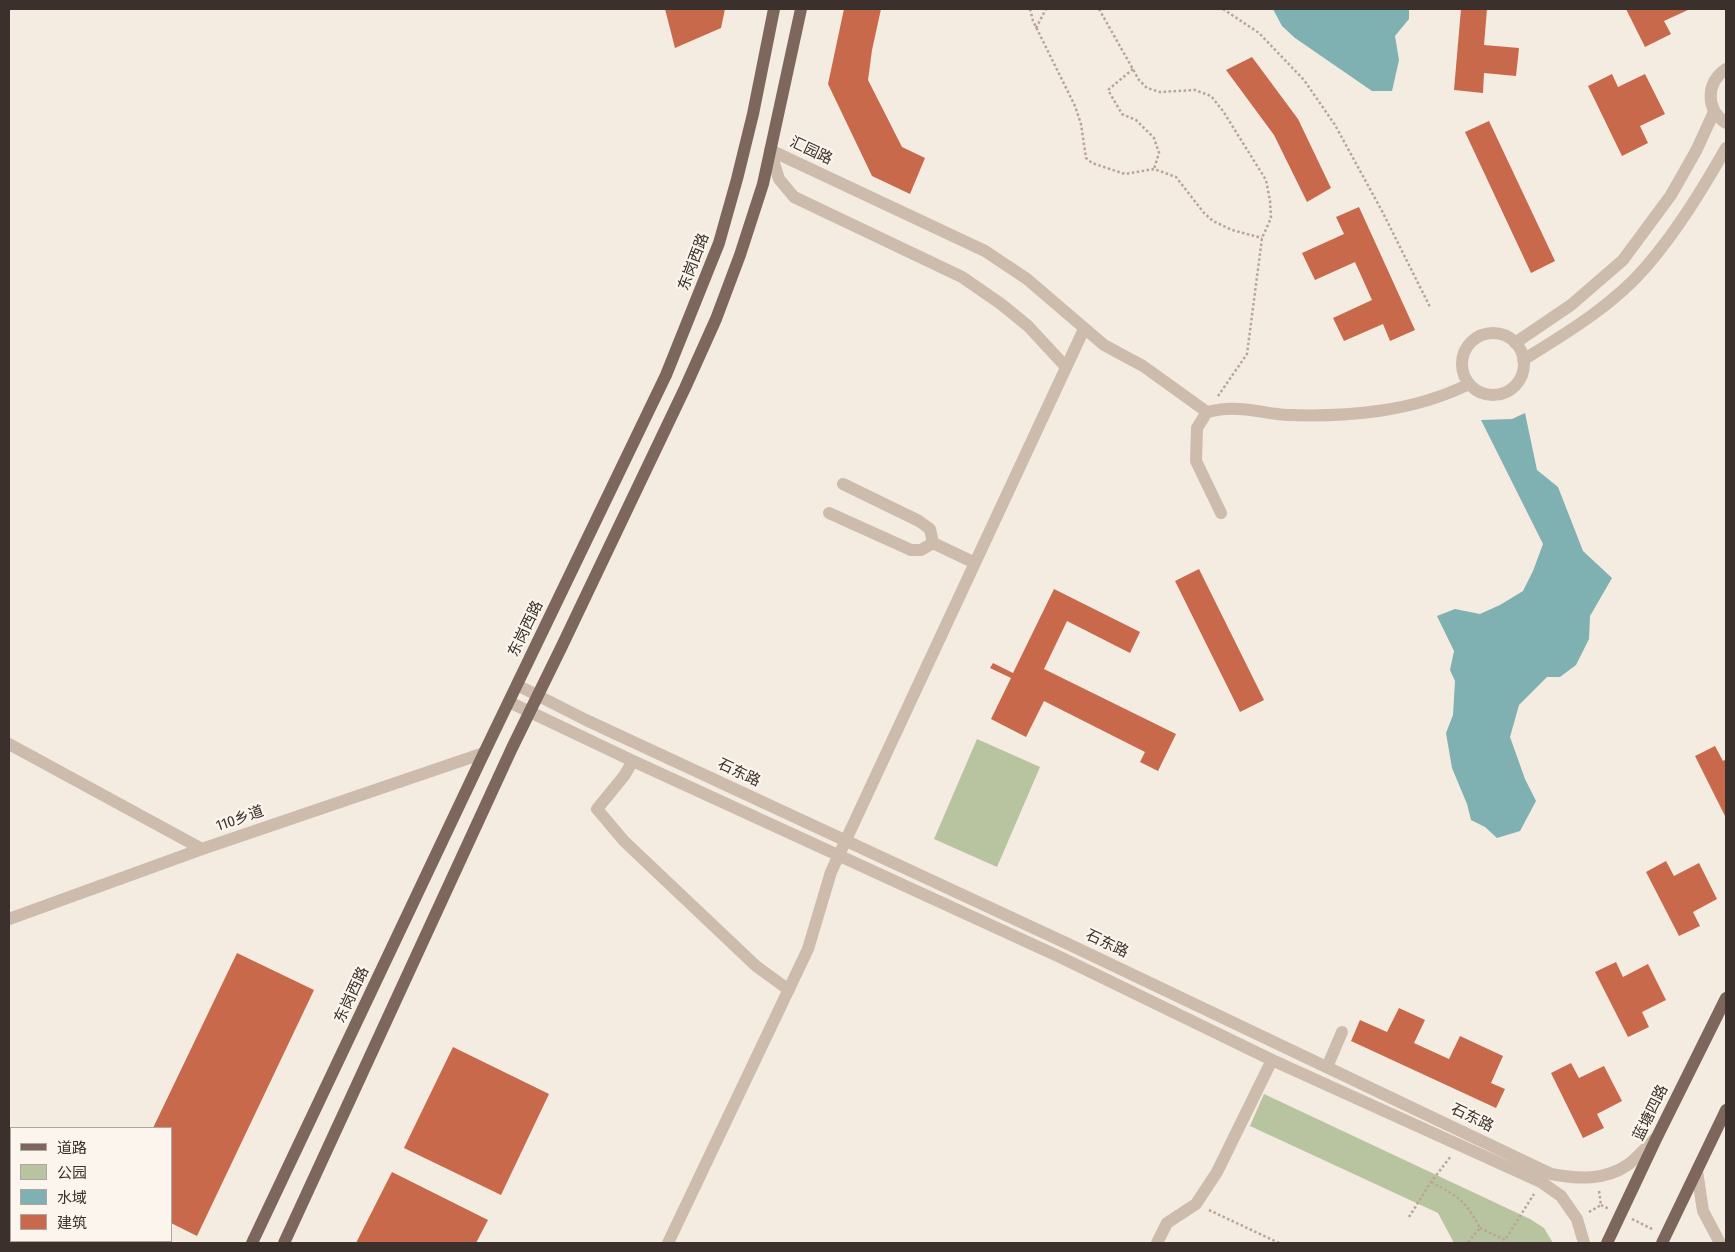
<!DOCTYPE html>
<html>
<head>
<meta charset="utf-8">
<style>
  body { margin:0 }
  #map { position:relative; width:1735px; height:1252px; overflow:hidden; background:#f4ebe1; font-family:"Fira Sans Condensed","Noto Sans SC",sans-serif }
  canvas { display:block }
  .frame { position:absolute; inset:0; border:10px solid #3b302b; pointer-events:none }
  .legend { position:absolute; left:10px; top:1127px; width:162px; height:115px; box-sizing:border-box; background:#fbf5ee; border:1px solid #aea6a0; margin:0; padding:6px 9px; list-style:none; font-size:15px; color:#3b302b }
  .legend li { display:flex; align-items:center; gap:10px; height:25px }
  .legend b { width:25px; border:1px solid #aea6a0 }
</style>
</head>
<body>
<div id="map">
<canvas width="1735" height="1252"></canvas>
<div class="frame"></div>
<ul class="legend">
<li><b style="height:6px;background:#7d675c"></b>道路</li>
<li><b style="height:14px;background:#b8c4a0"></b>公园</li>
<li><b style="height:14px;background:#7fb0b2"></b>水域</li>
<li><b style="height:14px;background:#c8694b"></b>建筑</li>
</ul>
</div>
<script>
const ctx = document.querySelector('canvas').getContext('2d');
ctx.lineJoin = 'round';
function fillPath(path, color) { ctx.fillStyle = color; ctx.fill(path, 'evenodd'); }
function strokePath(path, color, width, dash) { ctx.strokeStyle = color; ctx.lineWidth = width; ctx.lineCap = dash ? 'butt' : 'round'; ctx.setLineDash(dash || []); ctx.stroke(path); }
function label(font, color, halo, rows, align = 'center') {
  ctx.font = font + ' "Fira Sans Condensed","Noto Sans SC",sans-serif'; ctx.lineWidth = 4.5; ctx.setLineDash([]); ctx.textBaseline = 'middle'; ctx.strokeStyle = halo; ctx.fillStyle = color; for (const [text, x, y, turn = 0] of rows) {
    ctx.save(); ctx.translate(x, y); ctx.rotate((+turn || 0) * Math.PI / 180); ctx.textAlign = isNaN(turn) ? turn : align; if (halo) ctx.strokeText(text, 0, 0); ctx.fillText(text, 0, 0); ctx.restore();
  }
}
fillPath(new Path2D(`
  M977,739L1040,767L997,867L934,839Z
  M1264,1094L1530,1219L1544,1228L1553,1243H1454L1438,1213L1250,1126Z`), '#b8c4a0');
fillPath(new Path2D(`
  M1273,9H1409V19L1395,36L1399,60L1392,91H1372L1295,38L1282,26Z
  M1525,413L1537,470L1558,487L1583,551L1612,578L1590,616L1589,639L1576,665L1560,677H1547L1519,705L1510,737L1525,779L1536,801L1520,831L1497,838L1485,827L1471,820L1467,804L1452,768L1446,733L1453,715L1455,681L1450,670L1454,651L1437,616L1455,609L1480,614L1500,605L1523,591L1533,571L1543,544L1481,420L1512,419Z`), '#7fb0b2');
fillPath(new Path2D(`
  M665,9H725L721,28L675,48Z
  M844,9H881L872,50L868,80L902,147L925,158L910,194L872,176L828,84Z
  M1461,9H1487L1484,45L1519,48L1516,76L1484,73L1483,93L1454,90Z
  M1626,9H1690L1664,21L1671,34L1645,47Z
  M1252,57L1298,119L1331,188L1307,202L1274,135L1226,70Z
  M1612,74L1618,87L1645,74L1665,114L1640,126L1648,143L1622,156L1588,86Z
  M1489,121L1555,261L1531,273L1465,132Z
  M1359,207L1415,330L1390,341L1383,324L1344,341L1333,318L1372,300L1355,262L1315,280L1302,253L1344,234L1336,217Z
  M1199,569L1264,700L1240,712L1175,581Z
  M1054,589L1140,632L1130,653L1067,621L1044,669L1176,734L1158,771L1140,762L1145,752L1044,701L1026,737L991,719L1011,678L990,668L993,663L1013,673Z
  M1715,746L1723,761L1726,759V818L1695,756Z
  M1666,861L1674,876L1699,863L1717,899L1693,912L1700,926L1679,936L1646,872Z
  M237,953L314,990L197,1236L171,1223V1128H153Z
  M1616,962L1623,977L1648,964L1666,1000L1642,1012L1649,1027L1628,1037L1595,972Z
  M1399,1008L1425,1020L1414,1043L1449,1059L1460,1036L1503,1056L1491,1083L1505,1089L1496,1108L1351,1041L1360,1020L1387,1032Z
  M453,1047L549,1094L501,1195L404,1148Z
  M1571,1063L1579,1078L1604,1066L1622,1101L1597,1114L1604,1128L1583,1138L1551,1073Z
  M392,1172L488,1220L476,1243H356Z`), '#c8694b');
strokePath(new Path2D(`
  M1030,9L1033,21L1075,106L1081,124L1086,158L1092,163L1125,174L1154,169L1176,177L1204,213L1213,221L1232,230L1262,238
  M1099,9L1139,80L1147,88L1160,92L1195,90L1211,96L1223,111L1266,180L1270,201L1271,218L1262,238L1247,354L1218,396
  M1223,9L1259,33L1304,80L1335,125L1382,211L1430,307
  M1036,28L1046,9
  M1133,69L1108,90L1122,114L1136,120L1154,138L1159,153L1154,169
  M1431,1182C1459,1197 1465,1200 1480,1228L1467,1243
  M1599,1191L1601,1205
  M1601,1205L1609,1209
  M1209,1210L1279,1243
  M1589,1212L1601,1205
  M1409,1217L1431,1182L1451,1156
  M1632,1219L1654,1230
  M1480,1228L1505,1240L1534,1194`), '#b9a596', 2.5, [2.5, 2.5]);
strokePath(new Path2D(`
  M1726,69C1706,83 1705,109 1726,123
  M770,150L985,251L1027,279L1104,345L1143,366L1207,412
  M770,150L779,179L794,197L962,277L1001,304L1028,326L1066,367
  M1462 364a31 31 0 1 1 62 0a31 31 0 1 1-62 0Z
  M1515,343L1571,305L1623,260L1671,195L1696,151L1714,112
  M1523,360C1565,334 1612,306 1645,268C1677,231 1702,190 1726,148
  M829,513L911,550H921L933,543L930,529L919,521L843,484
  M1221,513L1196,461L1197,428L1207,412C1213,411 1220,409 1226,409C1246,407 1267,414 1287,415C1348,417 1413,412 1469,384
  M933,543L975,563
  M517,685L586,720L1066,943L1551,1174C1578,1179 1605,1181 1629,1164C1639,1156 1648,1145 1657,1137
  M509,702L633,761L1060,957L1272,1060L1541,1182L1561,1196L1577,1219L1584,1243
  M9,744L202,849
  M633,761L624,776L597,809L624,841L756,966L789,990
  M9,919L202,849L484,753
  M1327,1067L1342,1032
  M1697,1171L1703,1211L1720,1243
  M668,1243L808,949L831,872L1084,329
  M1157,1243L1167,1223L1196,1204L1217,1172L1272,1060`), '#cdbbac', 12);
strokePath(new Path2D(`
  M252,1243L484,753L666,375L719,243L737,179L753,114L774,9
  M284,1243L512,748L561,648L685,388L716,319L740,255L763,184L801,9
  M1607,1243L1657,1137L1726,998
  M1662,1243L1726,1110`), '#7d675c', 12);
label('15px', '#3b302b', '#fbf5ee', [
  ["汇园路",811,151,25],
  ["东岗西路",694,262,-69],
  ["东岗西路",526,629,-64],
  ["石东路",739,773,25],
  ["110乡道",240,819,-19],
  ["石东路",1107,944,25],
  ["东岗西路",352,995,-65],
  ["蓝塘四路",1651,1113,-64],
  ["石东路",1472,1118,26]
]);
</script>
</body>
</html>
